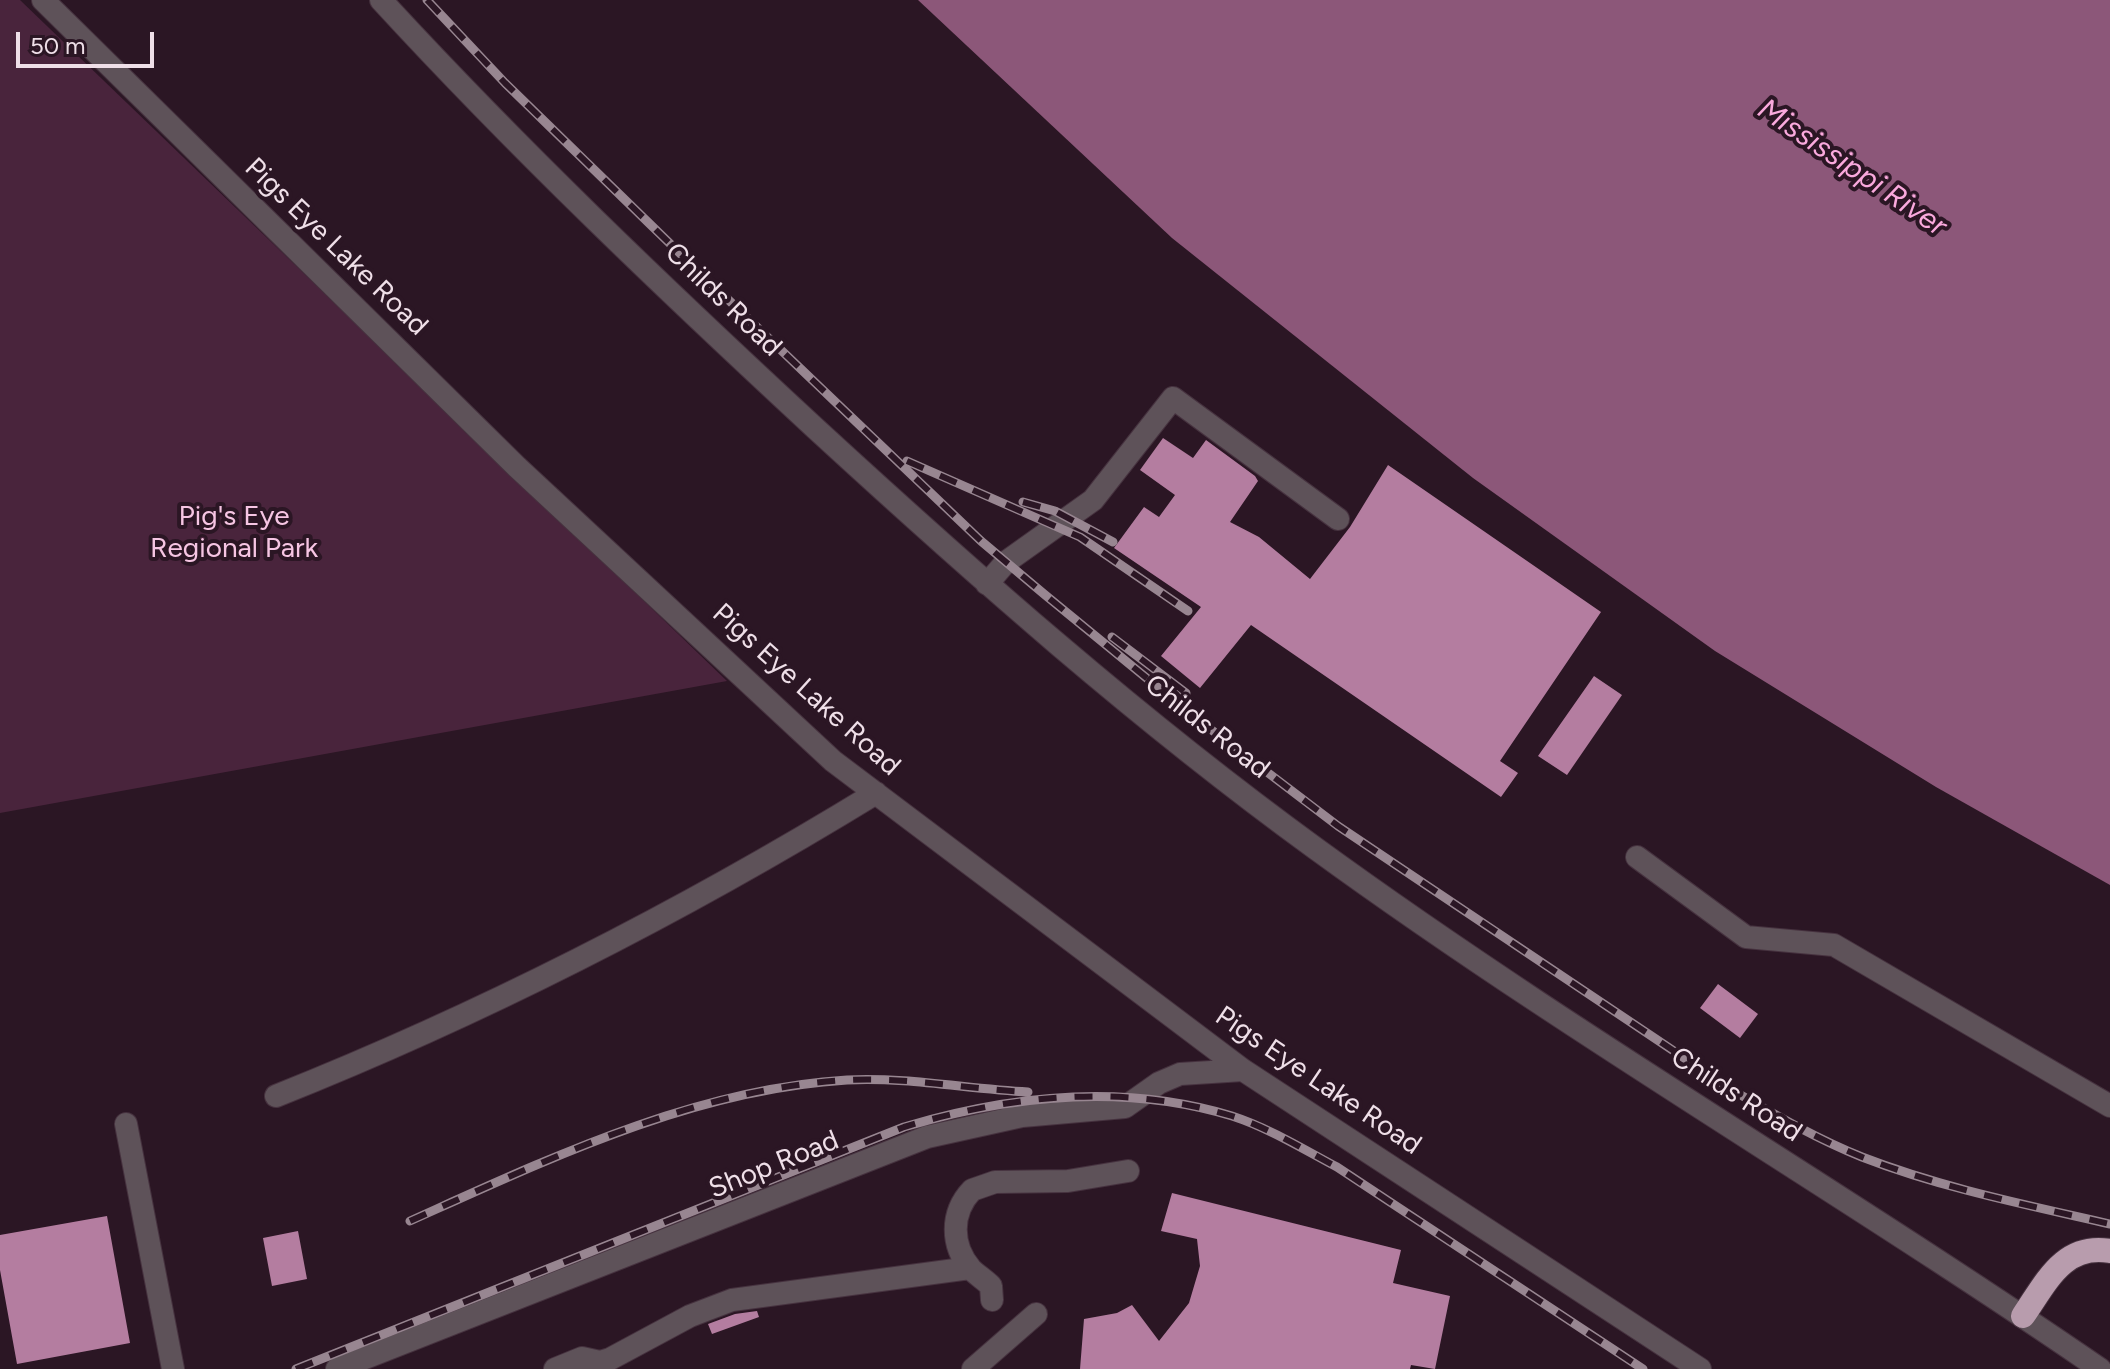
<!DOCTYPE html>
<html>
<head>
<meta charset="utf-8">
<style>
  body { margin:0 }
  #map { position:relative; width:2110px; height:1369px; overflow:hidden; background:#2b1624; font-family:Figtree,sans-serif }
  canvas { display:block }
  .scale { position:absolute; left:16px; top:32px; width:138px; height:36px; box-sizing:border-box; border:4px solid #efdfe8; border-top:0; padding-left:10px; font-size:24px; line-height:28px; white-space:nowrap; color:#efdfe8; -webkit-text-stroke:6px #2b1624; paint-order:stroke }
</style>
</head>
<body>
<div id="map">
<canvas width="2110" height="1369"></canvas>
<div class="scale">50 m</div>
</div>
<script>
const ctx = document.querySelector('canvas').getContext('2d');
ctx.lineJoin = 'round';
function fillPath(path, color) { ctx.fillStyle = color; ctx.fill(path, 'evenodd'); }
function strokePath(path, color, width, dash) { ctx.strokeStyle = color; ctx.lineWidth = width; ctx.lineCap = dash ? 'butt' : 'round'; ctx.setLineDash(dash || []); ctx.stroke(path); }
function label(font, color, halo, rows, align = 'center') {
  ctx.font = font + ' Figtree,sans-serif'; ctx.lineWidth = 8; ctx.setLineDash([]); ctx.textBaseline = 'middle'; ctx.strokeStyle = halo; ctx.fillStyle = color; for (const [text, x, y, turn = 0] of rows) {
    ctx.save(); ctx.translate(x, y); ctx.rotate((+turn || 0) * Math.PI / 180); ctx.textAlign = isNaN(turn) ? turn : align; if (halo) ctx.strokeText(text, 0, 0); ctx.fillText(text, 0, 0); ctx.restore();
  }
}
fillPath(new Path2D(`
  M0,0H20L727,681L0,813Z`), '#49243c');
fillPath(new Path2D(`
  M918,0H2110V885L1936,787L1715,651L1473,478L1172,238Z`), '#8c5779');
fillPath(new Path2D(`
  M1163,438L1193,458L1206,440L1255,476L1258,481L1230,522L1259,537L1310,579L1350,527L1388,465L1601,612L1500,761L1518,773L1501,797L1251,625L1200,688L1161,656L1201,607L1114,548L1144,507L1159,517L1175,495L1140,470Z
  M1594,676L1622,695L1567,775L1538,756Z
  M1718,984L1758,1014L1740,1038L1700,1008Z
  M1172,1193L1401,1250L1393,1283L1450,1296L1435,1369L1411,1365L1410,1369H1080L1084,1319L1117,1313L1132,1305L1159,1341L1189,1303L1200,1266L1197,1239L1161,1231Z
  M107,1216L130,1343L17,1364L0,1270V1235Z
  M298,1231L307,1279L272,1286L263,1238Z
  M757,1311L759,1317L712,1334L708,1324L735,1314Z`), '#b47da0');
const minor = new Path2D(`
  M43,0L517,467L833,761L1243,1070L1700,1369
  M381,0C519,150 666,290 815,428C976,576 1139,720 1315,848C1569,1033 1841,1191 2100,1369
  M987,584L1006,562L1093,500L1173,398L1338,519
  M1637,857L1746,937L1834,945L2110,1106
  M276,1096C484,1013 685,910 876,793
  M126,1124L173,1369
  M992,1300L991,1286C985,1280 977,1275 971,1269C951,1246 950,1213 972,1190L995,1182L1068,1181L1128,1171
  M337,1369L927,1137L1022,1116L1125,1107L1159,1083L1180,1074L1243,1070
  M555,1369L582,1358L600,1362L610,1359L690,1316L732,1300L970,1268
  M973,1369L1036,1314`);
const highway = new Path2D(`
  M2023,1316C2046,1283 2063,1243 2110,1251`);
strokePath(minor, '#46323f', 24);
strokePath(highway, '#46323f', 26);
strokePath(minor, '#5e5259', 22);
strokePath(highway, '#b89cad', 24);
const rail = new Path2D(`
  M427,0L505,83L693,266L981,541L1044,594L1188,712L1338,826L1732,1090C1774,1114 1817,1139 1862,1157C1942,1188 2027,1205 2110,1224
  M907,461L1080,537L1188,611
  M1023,502L1055,511L1113,542
  M1112,637L1186,693
  M410,1221C548,1159 694,1089 847,1080C908,1077 967,1089 1028,1092
  M296,1369L904,1127C1011,1095 1123,1083 1232,1116C1269,1128 1303,1149 1337,1167L1643,1369`);
strokePath(rail, '#988691', 9);
strokePath(rail, '#2b1624', 6, [18]);
label('28px', '#efdfe8', '#2b1624', [
  ["Pigs Eye Lake Road",336,247,44],
  ["Childs Road",723,300,44],
  ["Pigs Eye Lake Road",806,690,42],
  ["Childs Road",1207,727,38],
  ["Pigs Eye Lake Road",1318,1081,34],
  ["Childs Road",1736,1095,33],
  ["Shop Road",774,1165,-22]
]);
label('28px', '#f6c5e3', '#2b1624', [
  ["Pig's Eye",234,517],
  ["Regional Park",234,549]
]);
label('italic 30px', '#faa9dd', '#2b1624', [
  ["Mississippi River",1852,168,34]
]);
</script>
</body>
</html>
